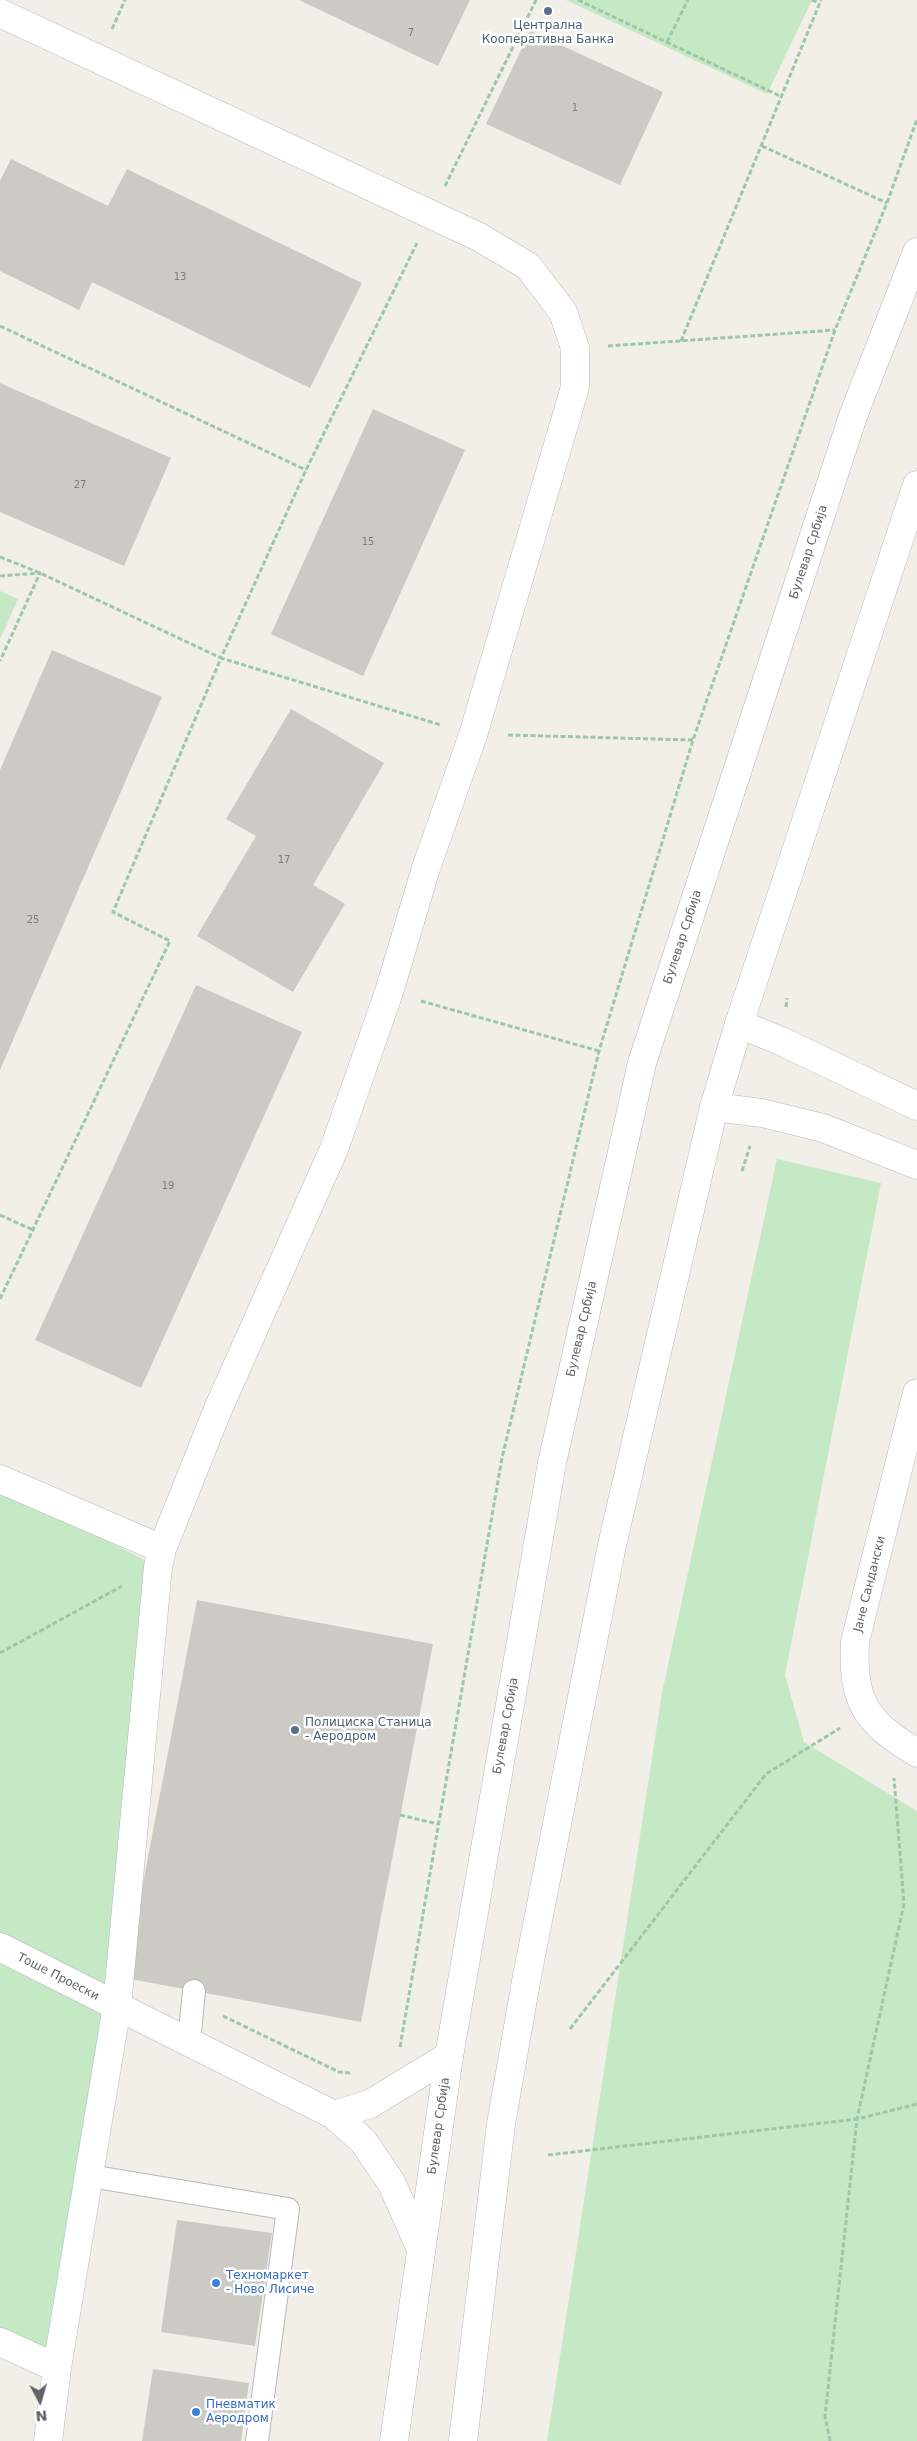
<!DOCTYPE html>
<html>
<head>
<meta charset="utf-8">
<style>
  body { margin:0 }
  #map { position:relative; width:917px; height:2441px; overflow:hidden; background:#f1efe8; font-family:"DejaVu Sans",sans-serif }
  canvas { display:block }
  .north { position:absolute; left:15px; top:2376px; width:50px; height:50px; -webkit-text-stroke:4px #fff; paint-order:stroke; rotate:174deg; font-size:14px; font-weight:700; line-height:20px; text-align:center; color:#5f6368 }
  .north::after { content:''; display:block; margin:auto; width:18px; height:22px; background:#5f6368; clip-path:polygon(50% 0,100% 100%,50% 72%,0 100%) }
</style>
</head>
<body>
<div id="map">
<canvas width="917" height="2441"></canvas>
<div class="north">N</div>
</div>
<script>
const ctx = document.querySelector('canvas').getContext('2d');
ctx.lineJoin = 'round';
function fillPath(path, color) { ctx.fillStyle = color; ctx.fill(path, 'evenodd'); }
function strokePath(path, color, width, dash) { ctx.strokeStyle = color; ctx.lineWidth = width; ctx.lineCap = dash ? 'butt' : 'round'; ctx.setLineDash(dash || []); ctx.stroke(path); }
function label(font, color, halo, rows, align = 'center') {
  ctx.font = font + ' "DejaVu Sans",sans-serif'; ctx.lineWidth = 5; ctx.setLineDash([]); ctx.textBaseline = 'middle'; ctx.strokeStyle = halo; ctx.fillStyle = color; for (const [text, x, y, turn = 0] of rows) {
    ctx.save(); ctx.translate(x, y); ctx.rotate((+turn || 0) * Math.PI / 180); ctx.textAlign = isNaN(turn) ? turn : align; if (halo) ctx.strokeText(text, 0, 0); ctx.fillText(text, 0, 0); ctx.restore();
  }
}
fillPath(new Path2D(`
  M566,0H812L767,94Z
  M0,591L18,599L0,639Z
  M777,1159L881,1183L785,1675L804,1742L917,1811V2441H547L662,1693Z
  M0,1485L158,1567L57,2368L0,2348Z`), '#c5e8c5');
fillPath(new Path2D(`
  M299,0H470L438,66Z
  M530,31L663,92L620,185L486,124Z
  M11,159L108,206L127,169L362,283L310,388L92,282L79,310L0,271V181Z
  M0,383L171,458L124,566L0,512Z
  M373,409L465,450L363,676L271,634Z
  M52,650L162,697L0,1070V770Z
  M291,709L384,763L313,885L345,904L293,992L197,936L256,836L226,819Z
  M196,985L302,1032L141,1388L35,1340Z
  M197,1600L433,1644L361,2022L125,1978Z
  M177,2220L272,2233L255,2346L161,2332Z
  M153,2369L249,2383L241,2441H142Z`), '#cccac5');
const service = new Path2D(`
  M189,2042L194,1991
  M90,2176L288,2209L257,2441`);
const pedestrian = new Path2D(`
  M0,1947L117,2006`);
const minor = new Path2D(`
  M0,13L479,237L528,266L563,312L575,348V387L473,735L426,868L389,992L334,1149L218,1409L162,1549L0,1479
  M739,1024L781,1041L917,1106
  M714,1107L762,1113L823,1128L917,1165
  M917,1393L855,1642C852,1703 866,1722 917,1753
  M117,2006L334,2115L363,2141L391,2182L421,2249
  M334,2115L370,2104L449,2056
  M0,2342L57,2368
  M48,2441L57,2368L117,2006L158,1567L162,1549`);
const tertiary = new Path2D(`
  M394,2441L449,2056L552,1463L642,1063L853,416L917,252
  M463,2441L501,2124L527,1976L612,1545L714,1107L739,1024L917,485`);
strokePath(service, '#b5b8bc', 24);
strokePath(pedestrian, '#b5b8bc', 29);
strokePath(minor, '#b5b8bc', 29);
strokePath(tertiary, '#b5b8bc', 29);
strokePath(new Path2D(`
  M578,0L782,97
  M812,0L819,3
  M112,29L125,0
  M667,42L688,0
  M762,146L887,203
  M445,186L536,0
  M0,326L306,470
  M681,341L821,0
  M608,346L835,330
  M0,557L40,573L221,658L306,470L417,243
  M0,576L40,573L0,661
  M508,735L693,740
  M421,1001L599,1051
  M786,1007L787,998
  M742,1171L750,1146
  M0,1215L33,1230
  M0,1299L170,941L113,912L221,658L441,725
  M0,1653L122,1586
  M400,1815L438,1824
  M223,2016L339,2072L351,2073
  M570,2029L766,1774L840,1728
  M400,2047L502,1458L599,1051L693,740L835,330L887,203L917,119
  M548,2155L857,2119L917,2104
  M830,2441L825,2416L857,2119L904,1904L894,1778`), '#9cc7a9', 3, [5, 2.5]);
strokePath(service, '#fff', 22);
strokePath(pedestrian, '#fff', 28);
strokePath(minor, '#fff', 28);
strokePath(tertiary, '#fff', 28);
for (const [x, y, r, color] of [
  [548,11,5,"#5c6f8a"],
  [295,1730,5,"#5c6f8a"],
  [216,2283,5,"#3f7fe0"],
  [196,2412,5,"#3f7fe0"]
]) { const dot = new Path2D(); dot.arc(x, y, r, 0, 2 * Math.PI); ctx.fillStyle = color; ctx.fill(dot); strokePath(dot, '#fff', 2); }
label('10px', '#7a7d7f', null, [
  ["7",411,33],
  ["1",575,108],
  ["13",180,277],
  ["27",80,485],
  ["15",368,542],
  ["17",284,860],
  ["25",33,920],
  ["19",168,1186]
]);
label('12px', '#4e5e75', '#fff', [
  ["Централна",548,26],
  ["Кооперативна Банка",548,40],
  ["Полициска Станица",305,1723,"left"],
  ["- Аеродром",305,1737,"left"]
]);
label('12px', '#5f6368', '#fff', [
  ["Булевар Србија",809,552,-72],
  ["Булевар Србија",683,937,-72],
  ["Булевар Србија",582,1329,-77],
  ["Јане Сандански",870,1584,-76],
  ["Булевар Србија",506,1726,-80],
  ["Тоше Проески",58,1977,27],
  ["Булевар Србија",439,2126,-82]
]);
label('12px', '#366cbe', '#fff', [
  ["Техномаркет",226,2276],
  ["- Ново Лисиче",226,2290],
  ["Пневматик",206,2405],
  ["Аеродром",206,2419]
], 'left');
</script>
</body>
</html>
